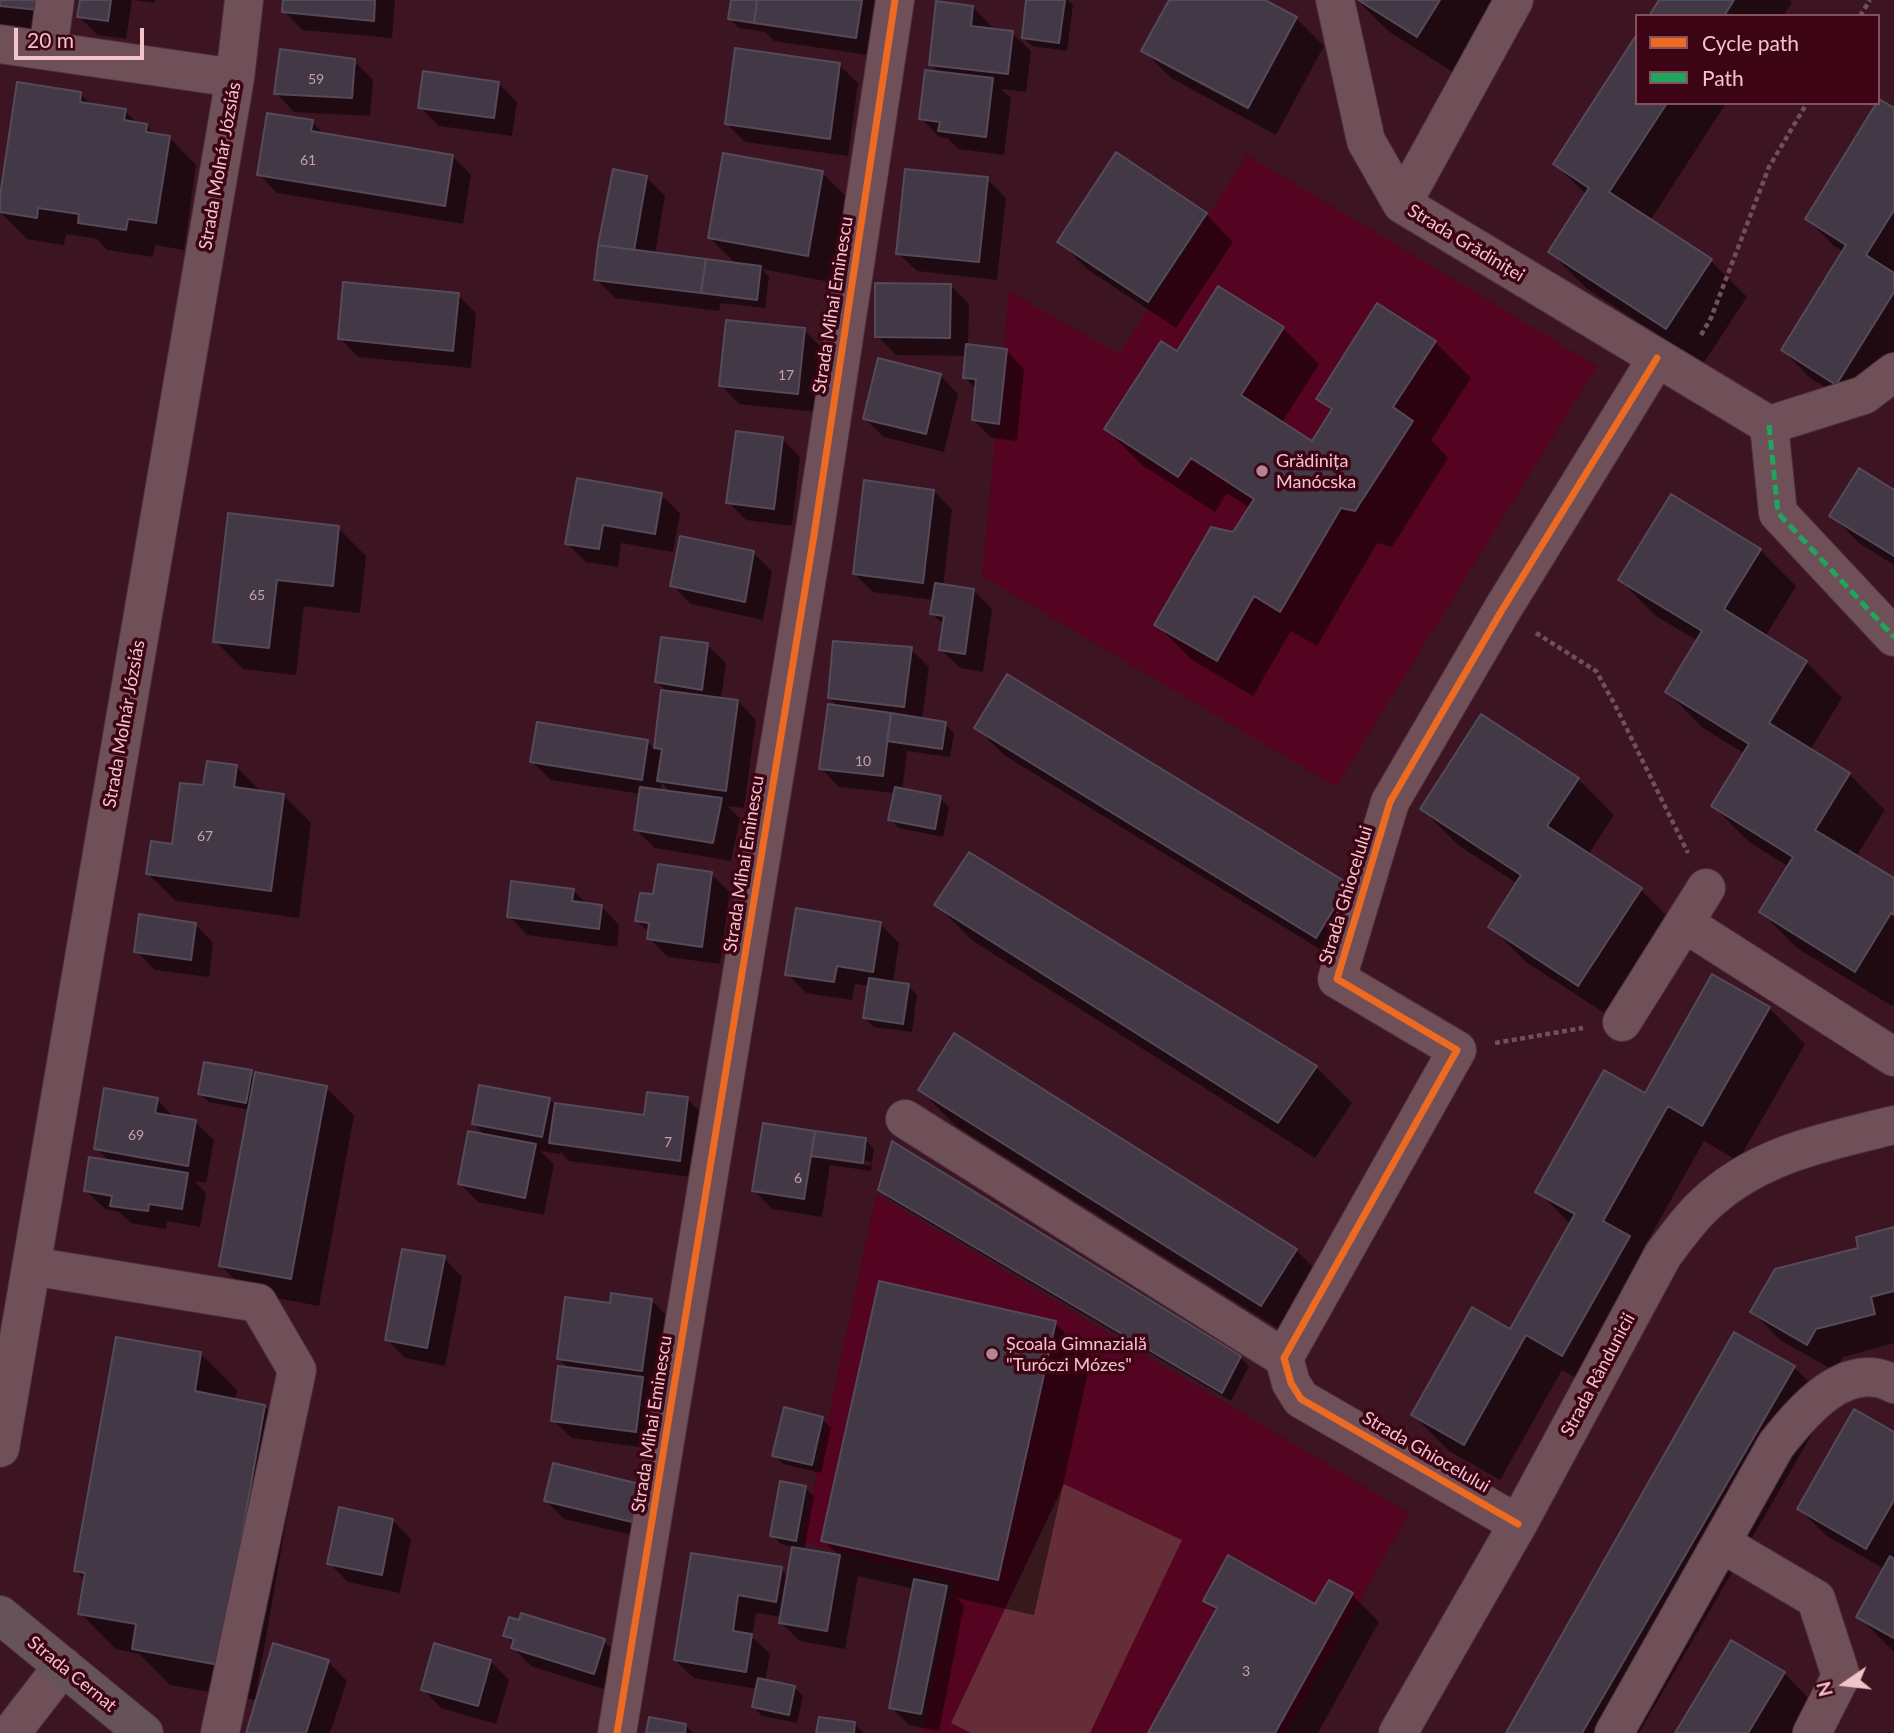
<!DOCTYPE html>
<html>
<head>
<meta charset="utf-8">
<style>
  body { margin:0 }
  #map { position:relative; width:1894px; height:1733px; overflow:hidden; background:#3c1422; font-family:Lato,sans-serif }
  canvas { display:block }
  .legend { position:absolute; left:1635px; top:14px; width:245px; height:91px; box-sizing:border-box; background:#3c0415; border:2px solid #85515d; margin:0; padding:9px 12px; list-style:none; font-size:21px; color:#f2c4ca }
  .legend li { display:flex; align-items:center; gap:14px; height:35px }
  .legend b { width:35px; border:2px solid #85515d }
  .north { position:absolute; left:1810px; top:1649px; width:70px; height:70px; -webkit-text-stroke:5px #3c0415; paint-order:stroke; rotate:256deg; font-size:19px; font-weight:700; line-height:28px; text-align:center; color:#f2c4ca }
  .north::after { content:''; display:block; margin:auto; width:24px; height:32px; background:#f2c4ca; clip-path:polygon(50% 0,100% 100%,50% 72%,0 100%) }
  .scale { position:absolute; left:14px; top:28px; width:130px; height:32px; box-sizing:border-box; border:4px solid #f2c4ca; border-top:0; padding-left:9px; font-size:21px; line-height:24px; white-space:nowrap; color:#f2c4ca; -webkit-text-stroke:5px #3c0415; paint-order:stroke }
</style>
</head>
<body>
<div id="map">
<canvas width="1894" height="1733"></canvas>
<ul class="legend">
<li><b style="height:9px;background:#ed6a23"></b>Cycle path</li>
<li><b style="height:9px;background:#20a55d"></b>Path</li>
</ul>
<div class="north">N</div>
<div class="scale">20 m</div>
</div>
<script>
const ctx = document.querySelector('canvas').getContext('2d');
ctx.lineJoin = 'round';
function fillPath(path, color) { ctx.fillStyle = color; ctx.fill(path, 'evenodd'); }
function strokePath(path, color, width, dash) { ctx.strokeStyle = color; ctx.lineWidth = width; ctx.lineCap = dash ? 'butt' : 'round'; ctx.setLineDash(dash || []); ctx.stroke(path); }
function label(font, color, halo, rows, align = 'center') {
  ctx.font = font + ' Lato,sans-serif'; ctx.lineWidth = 7; ctx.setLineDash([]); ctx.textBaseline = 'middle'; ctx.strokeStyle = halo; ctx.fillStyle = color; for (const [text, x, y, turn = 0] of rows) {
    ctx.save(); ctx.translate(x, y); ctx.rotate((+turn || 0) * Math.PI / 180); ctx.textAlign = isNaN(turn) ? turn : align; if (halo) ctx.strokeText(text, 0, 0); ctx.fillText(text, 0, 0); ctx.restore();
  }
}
fillPath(new Path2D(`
  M1247,155L1597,366L1336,787L982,576L1009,291L1119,354Z
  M876,1194L1409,1513L1286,1733H921L954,1581L802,1542Z`), '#540420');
fillPath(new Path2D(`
  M1064,1484L1182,1540L1090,1733H971L951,1723Z`), '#652d38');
fillPath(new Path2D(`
  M0,0H71L66,37L0,29Z
  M82,0H155V3L132,0L126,39L98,35L79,17Z
  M285,0H395L392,38L302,30L284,11Z
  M733,0H883L874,56L774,41L765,32L739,28L730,19Z
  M1028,0H1068L1073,5L1067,51L1032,46L1023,37Z
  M1166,0H1262L1296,18L1324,46L1276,135L1171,78L1143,50L1170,2Z
  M1357,0H1498L1453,72L1388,31Z
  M1661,0H1790L1792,2L1783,16H1651Z
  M973,7L991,26V30L1012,33L1031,51L1026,92L1001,89L1011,98L1004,155L959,149L947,138L939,137L921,118L941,74L931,64Z
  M354,61L373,80L370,116L294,112L276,93Z
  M839,65L858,83L848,156L745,142L727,124Z
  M499,84L517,102L512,136L439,126L420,107Z
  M80,94L92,105L125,111L138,124L146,125L157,136L169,137L196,165L184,250L155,245L153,257L107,250L97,239L66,234L64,245L27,239L0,212V208Z
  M1637,103H1726L1650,221L1711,261L1747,297L1703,364L1586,288L1550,252L1587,195L1555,164Z
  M1894,110V364L1865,412L1810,378L1783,350L1844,252L1834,246L1807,219Z
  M312,122L325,135L453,157L471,175L463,224L277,193L259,174Z
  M822,173L850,200L835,283L762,269L769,277L765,308L721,303L719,311L615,298L596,279L646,177L665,196L655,254L737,265L709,237Z
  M987,179L1006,198L997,280L917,271L898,253Z
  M1206,214L1233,242L1176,328L1087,269L1059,241Z
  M950,285L969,304L968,346L1006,350L1024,369L1017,441L992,438L973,420L976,389L964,377L967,356L896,355L877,336Z
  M458,295L476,313L471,368L358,357L340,338Z
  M1283,328L1319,364L1281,424L1312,443L1332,412L1318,398L1435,342L1471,378L1431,440L1448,458L1392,547L1377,543L1317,646L1291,631L1253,696L1192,660L1156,624L1234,534L1250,508L1227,493L1215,512L1142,465L1106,429L1177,354Z
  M804,330L822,348L816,412L739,404L721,385Z
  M940,375L958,394L944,452L884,437L865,419Z
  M782,439L800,457L792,526L746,520L728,502Z
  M934,491L952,510L943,586L973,590L992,609L983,672L960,668L941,650L945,626L932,614L934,600L873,592L854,574Z
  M1894,492V565L1859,543L1832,516Z
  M661,495L680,513L673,552L621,543L618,567L586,562L567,543Z
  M229,515L338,528L366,556L360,613L304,606L296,675L243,669L215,641Z
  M1760,550L1796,586L1765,637L1806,662L1842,698L1810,750L1849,774L1885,810L1856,857L1894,880V1003L1892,1006L1797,948L1761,912L1789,867L1749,842L1713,806L1745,754L1703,728L1667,692L1698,641L1656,616L1620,580Z
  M753,553L772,571L763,620L691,604L672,585Z
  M707,645L726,663L721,699L738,701L756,720L744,808L727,806L740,818L731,861L655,848L636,830L641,794L551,780L532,762L647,741L655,750L663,692H667L657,682ZM662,783L672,793L661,792Z
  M911,649L929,667L922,720L945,724L954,733L950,757L907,751L902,791L940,798L949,807L943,837L899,828L890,819L895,793L839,787L821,768L839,708L829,697Z
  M977,728L1348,885L1344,964L1004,755Z
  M236,766L262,793L284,796L311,823L299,918L176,901L148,874L174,846L205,787Z
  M1578,779L1614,815L1588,855L1640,889L1676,925L1615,1020L1526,962L1490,926L1518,884L1458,845L1422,809Z
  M711,874L730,892L720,964L668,957L649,938L650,933L637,921L655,896Z
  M573,890L587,904L601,906L619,925L617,947L527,935L509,916Z
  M937,905L1316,1067L1352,1103L1315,1158L973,941Z
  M195,924L213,943L209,977L155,970L136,951Z
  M880,924L899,943L893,983L908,986L917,995L912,1032L874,1027L865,1018L870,986L855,984L852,1000L806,993L787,974Z
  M1769,1008L1805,1044L1738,1161L1704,1141L1642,1251L1665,1274L1599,1391L1562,1370L1500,1480L1449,1451L1413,1415L1511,1331L1571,1225L1538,1191L1646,1096Z
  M251,1072L256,1077L326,1088L354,1115L319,1306L249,1293L221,1266L250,1110L209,1102L200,1094Z
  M920,1090L1296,1250L1332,1286L1298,1341L956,1126Z
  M549,1099L554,1104L646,1116L687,1099L706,1117L698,1178L569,1161L561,1152L560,1154L540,1151L554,1164L544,1215L478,1202L460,1184L487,1137L474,1124Z
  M157,1100L176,1119L195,1122L214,1140L206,1183L194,1181L206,1193L200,1227L167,1221L166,1229L131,1223L119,1212L105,1209L86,1191L110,1162L96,1148Z
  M764,1125L866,1140L874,1149L871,1171L830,1165L822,1217L772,1209L754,1190ZM831,1157L872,1162L871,1166L831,1160Z
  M880,1190L1240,1357L1249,1366L1231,1401L889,1199Z
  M1894,1229V1343L1843,1357L1835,1371L1780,1340L1753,1312Z
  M444,1258L462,1277L445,1366L405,1358L387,1339Z
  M651,1300L670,1319L660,1388L651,1387L661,1397L654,1449L572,1438L553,1420L569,1369L559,1359L611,1305Z
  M1055,1323L1091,1359L1034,1615L957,1598L964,1606L939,1731L909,1725L891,1707L914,1589L858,1576L845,1649L800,1641L781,1623L782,1617L756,1613L752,1637L770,1654L765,1681L794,1687L803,1696L797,1723L762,1716L754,1707L757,1689L694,1678L675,1660L692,1555L781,1569L789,1577L793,1547L781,1544L772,1535L805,1488L814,1496L804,1551L840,1557L823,1540Z
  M201,1354L237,1390L235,1401L264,1406L300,1442L255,1700L170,1685L139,1654L116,1649L80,1613L85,1580L76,1571Z
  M1794,1367L1830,1403L1639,1733H1508Z
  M822,1419L831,1428L821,1473L783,1464L774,1455Z
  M1894,1434V1652L1858,1616L1884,1569L1827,1536L1799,1509Z
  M639,1486L650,1539L564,1519L545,1500Z
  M392,1520L411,1539L400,1593L348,1582L329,1563Z
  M1352,1595L1379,1622L1318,1733H1150L1217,1612L1205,1600L1316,1606Z
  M505,1635L604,1641L622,1659L613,1692L531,1666L513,1648L514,1644Z
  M490,1661L509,1680L496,1724L441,1708L423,1689Z
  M328,1662L347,1681L330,1733H248Z
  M1784,1673L1811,1701L1792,1733H1677Z
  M854,1724L864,1733H818Z
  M686,1726L693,1733H648Z`), '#0007');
const building = new Path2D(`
  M0,0H40L39,10L0,6Z
  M80,0H111L108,21L77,17Z
  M283,0H375L374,21L282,12Z
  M731,0H757L754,23L728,19Z
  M757,0H862L856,38L754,23Z
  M1026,0H1065L1059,43L1022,38Z
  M1169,0H1265L1297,17L1248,108L1141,51Z
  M1358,0H1440L1417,37Z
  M1659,0H1734L1724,16H1649Z
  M936,1L973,6L971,26L1013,31L1008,74L929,65Z
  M1637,34V103H1667L1609,192L1712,259L1666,329L1548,252L1589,188L1553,164Z
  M735,48L840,63L830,139L725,124Z
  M280,49L355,59L352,98L274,94Z
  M925,70L993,78L986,137L938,131L940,122L919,119Z
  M423,71L499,82L494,118L418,108Z
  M17,82L81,92L80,102L126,109L124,120L147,124L146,132L170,136L156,223L128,219L126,230L78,223L79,214L38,208L37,218L0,212V196Z
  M1879,99L1894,108V210L1866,255L1894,273V292L1836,385L1781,350L1846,245L1805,219Z
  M267,113L313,120L311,131L453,155L445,206L257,175Z
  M1116,152L1207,213L1148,302L1057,242Z
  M723,153L823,171L808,256L708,238Z
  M613,169L647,176L634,250L598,245Z
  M905,169L988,177L979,262L896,254Z
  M598,245L706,259L701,293L594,280Z
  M706,259L761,266L757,300L701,293Z
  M343,282L459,293L453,351L338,339Z
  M875,283L951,284L950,338L875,337Z
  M1218,286L1284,327L1241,395L1312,441L1332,409L1316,399L1377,303L1436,341L1393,407L1413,421L1355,511L1341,508L1280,612L1254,596L1217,661L1154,625L1211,527L1233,532L1254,499L1191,458L1178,477L1104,429L1161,341L1177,351Z
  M726,320L805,328L798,394L719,386Z
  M966,344L1007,349L999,424L972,420L976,379L963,378Z
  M878,358L941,374L926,434L863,419Z
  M736,431L783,437L774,509L726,503Z
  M1859,468L1894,490V556L1829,516Z
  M577,478L662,493L655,534L603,525L599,549L565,544Z
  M864,480L934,490L923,583L853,574Z
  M1671,494L1761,549L1724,609L1807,661L1769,723L1850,773L1815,830L1894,878V915L1891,913L1855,972L1759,912L1793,857L1711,806L1749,744L1665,692L1702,631L1618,580Z
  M228,513L339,526L333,586L277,580L269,648L213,642Z
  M680,536L754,551L745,602L670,586Z
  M935,583L974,589L965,654L939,650L944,616L930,614Z
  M661,637L708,643L702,690L655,682Z
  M833,641L912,647L904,707L828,698Z
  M1007,674L1349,884L1316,938L974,728Z
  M661,690L738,700L726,791L657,781L662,749L654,748Z
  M828,704L891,713L883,776L819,769Z
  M891,713L946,722L942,749L887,741Z
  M1481,714L1579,778L1547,826L1642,888L1578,986L1488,927L1521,875L1420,809Z
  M537,722L648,740L642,780L530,762Z
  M207,761L237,765L234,787L284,794L271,891L146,874L151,841L172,844L180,783L203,785Z
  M640,787L722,798L713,843L634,830Z
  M895,787L941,796L935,829L888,820Z
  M969,852L1317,1066L1278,1123L934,905Z
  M658,864L712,872L702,947L647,939L649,923L635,921L640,893L653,894Z
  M511,881L574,889L572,901L602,905L599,929L507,917Z
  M796,908L881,922L873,972L837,966L834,982L785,975Z
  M139,914L196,923L191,960L134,952Z
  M1712,974L1770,1007L1702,1126L1668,1106L1603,1221L1630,1236L1562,1356L1526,1335L1464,1445L1411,1415L1472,1307L1510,1329L1575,1214L1535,1192L1604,1070L1645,1093Z
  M869,978L909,984L903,1024L863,1018Z
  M954,1033L1297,1249L1261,1306L918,1090Z
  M204,1062L252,1070L246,1103L198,1094Z
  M255,1072L327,1086L291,1279L219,1266Z
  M479,1085L550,1098L542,1137L472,1124Z
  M104,1088L158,1098L155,1113L196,1120L188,1166L94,1149Z
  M647,1092L688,1097L680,1161L549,1143L555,1103L644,1115Z
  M763,1123L815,1131L804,1199L752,1191Z
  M468,1131L536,1144L525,1198L458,1184Z
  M815,1131L866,1138L863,1163L811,1156Z
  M892,1141L1241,1356L1222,1393L878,1190Z
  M89,1157L188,1173L182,1209L149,1204L148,1211L110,1206L112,1196L84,1191Z
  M1894,1227V1291L1871,1297L1875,1314L1816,1329L1807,1345L1750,1312L1775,1269L1858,1248L1856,1237Z
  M402,1249L445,1256L427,1348L385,1340Z
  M879,1281L1056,1321L998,1580L821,1541Z
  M611,1293L652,1299L642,1371L557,1359L565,1297L610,1303Z
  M1734,1332L1795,1366L1582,1733H1506Z
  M116,1337L201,1352L195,1391L265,1405L219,1665L132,1649L136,1624L78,1614L85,1573L74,1571Z
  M558,1366L643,1377L636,1432L551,1421Z
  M784,1407L823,1417L812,1465L772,1456Z
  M1854,1409L1894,1432V1500L1866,1549L1797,1509Z
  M553,1463L640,1484L632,1522L544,1501Z
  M780,1481L806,1486L796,1541L770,1536Z
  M339,1507L393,1519L382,1575L327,1564Z
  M792,1547L840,1555L827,1631L779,1623Z
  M691,1553L782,1567L776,1602L738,1595L733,1631L752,1634L746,1672L674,1660Z
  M1228,1555L1315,1604L1329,1580L1353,1593L1275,1733H1148L1217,1608L1203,1601Z
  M1890,1556L1894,1559V1638L1856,1617Z
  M914,1579L947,1586L921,1714L889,1708Z
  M521,1613L605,1639L594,1674L511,1648L514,1639L503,1636L509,1617L519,1620Z
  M1731,1640L1785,1672L1748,1733H1675Z
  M273,1643L329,1660L306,1733H246Z
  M434,1643L491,1660L478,1706L421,1690Z
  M758,1678L795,1686L789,1715L752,1707Z
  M649,1717L686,1724L685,1733H646Z
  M819,1717L855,1722L854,1733H816Z`);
fillPath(building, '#423846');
strokePath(building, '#544a59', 2);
const minor = new Path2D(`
  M1335,0L1366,141L1402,204
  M1514,0L1402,204L1769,425L1864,395L1894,372
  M0,44L235,78
  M48,50L55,0
  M1769,425L1778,513L1894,637
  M1684,923L1894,1057
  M1622,1022L1706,888
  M905,1119L1284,1358
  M31,1266L258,1303L297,1370L220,1733
  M0,1448L235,78L244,0
  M1518,1524L1301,1399L1291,1383L1284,1358L1457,1050L1337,979L1390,802L1502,610L1657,358
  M1721,1543L1816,1599L1841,1676L1812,1733
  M11,1733L63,1666
  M617,1733L814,535L895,0
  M1398,1733L1518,1524L1663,1255C1678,1235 1693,1214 1712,1198C1764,1153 1829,1141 1894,1125
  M1614,1733L1776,1445C1802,1412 1846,1358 1894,1384`);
const major = new Path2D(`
  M0,1615L144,1733`);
strokePath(minor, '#4d3038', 40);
strokePath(major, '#4d3038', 40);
strokePath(new Path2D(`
  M1860,16L1870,0
  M1701,335L1711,318L1769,167L1807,103
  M1536,633L1596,671L1614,703L1688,853
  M1495,1043L1583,1028`), '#6f5159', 4.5, [5, 3.5]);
strokePath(minor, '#6f5058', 38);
strokePath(major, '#665359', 38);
strokePath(new Path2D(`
  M1769,425L1778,513L1894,637`), '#20a55d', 5, [10, 5]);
strokePath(new Path2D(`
  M1518,1524L1301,1399L1291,1383L1284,1358L1457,1050L1337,979L1390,802L1502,610L1657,358
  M617,1733L814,535L895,0`), '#ed6a23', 7);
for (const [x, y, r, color] of [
  [1262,471,7,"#b2868f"],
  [992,1354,7,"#b2868f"]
]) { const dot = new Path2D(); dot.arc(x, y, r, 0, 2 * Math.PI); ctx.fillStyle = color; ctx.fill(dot); strokePath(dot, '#3c0415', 2.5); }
label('14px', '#c6a1a9', null, [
  ["59",316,79],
  ["61",308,160],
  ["17",786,375],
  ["65",257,595],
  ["10",863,761],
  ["67",205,836],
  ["69",136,1135],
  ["7",668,1142],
  ["6",798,1178],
  ["3",1246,1671]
]);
label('18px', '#f2c4ca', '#3c0415', [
  ["Strada Molnár Józsiás",220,166,-80],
  ["Strada Grădiniței",1466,243,31],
  ["Strada Mihai Eminescu",833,305,-81],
  ["Strada Molnár Józsiás",124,724,-80],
  ["Strada Mihai Eminescu",744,864,-81],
  ["Strada Ghiocelului",1346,895,-73],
  ["Strada Rândunicii",1598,1375,-62],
  ["Strada Mihai Eminescu",652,1424,-81],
  ["Strada Ghiocelului",1426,1452,30],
  ["Strada Cernat",72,1674,39]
]);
label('18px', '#f2c4ca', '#3c0415', [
  ["Grădinița",1276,461],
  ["Manócska",1276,482],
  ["Școala Gimnazială",1006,1344],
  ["\"Turóczi Mózes\"",1006,1365]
], 'left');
</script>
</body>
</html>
